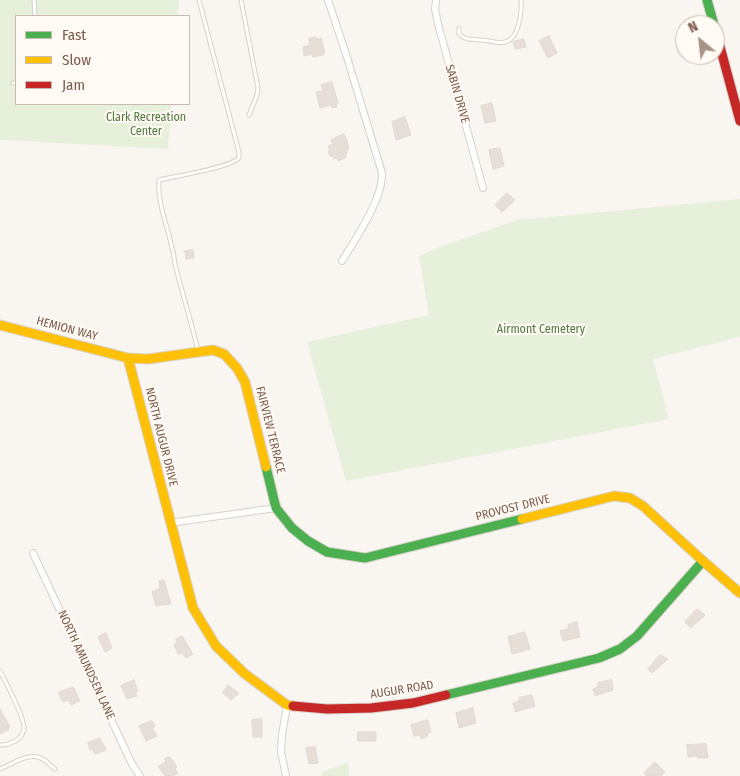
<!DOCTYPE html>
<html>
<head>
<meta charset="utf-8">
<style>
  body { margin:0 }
  #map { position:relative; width:740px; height:776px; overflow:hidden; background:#f9f5f0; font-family:"Fira Sans Condensed",sans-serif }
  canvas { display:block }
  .legend { position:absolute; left:15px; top:15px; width:175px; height:90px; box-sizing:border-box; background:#fffaf3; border:1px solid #cabbb1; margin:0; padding:6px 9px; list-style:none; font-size:15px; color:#7a5c4d }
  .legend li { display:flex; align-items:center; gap:10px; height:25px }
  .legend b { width:25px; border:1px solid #cabbb1 }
  .north { position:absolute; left:675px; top:15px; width:50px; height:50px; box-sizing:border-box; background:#fffaf3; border:1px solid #cabbb1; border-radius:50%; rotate:332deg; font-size:14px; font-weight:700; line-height:20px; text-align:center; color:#7a5c4d }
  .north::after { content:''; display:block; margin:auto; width:18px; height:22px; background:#a69286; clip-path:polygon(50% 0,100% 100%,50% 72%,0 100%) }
</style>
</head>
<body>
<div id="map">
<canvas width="740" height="776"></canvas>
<ul class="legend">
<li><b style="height:6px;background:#4caf50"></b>Fast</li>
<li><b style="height:6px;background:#ffc107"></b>Slow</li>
<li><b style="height:6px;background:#c62828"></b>Jam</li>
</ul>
<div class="north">N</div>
</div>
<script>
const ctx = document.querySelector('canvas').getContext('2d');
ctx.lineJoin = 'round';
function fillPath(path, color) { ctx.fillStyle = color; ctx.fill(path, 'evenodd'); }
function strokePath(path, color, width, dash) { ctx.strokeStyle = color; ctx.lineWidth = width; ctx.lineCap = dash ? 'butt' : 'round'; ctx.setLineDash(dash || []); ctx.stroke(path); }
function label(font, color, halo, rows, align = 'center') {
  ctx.font = font + ' "Fira Sans Condensed",sans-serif'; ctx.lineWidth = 4; ctx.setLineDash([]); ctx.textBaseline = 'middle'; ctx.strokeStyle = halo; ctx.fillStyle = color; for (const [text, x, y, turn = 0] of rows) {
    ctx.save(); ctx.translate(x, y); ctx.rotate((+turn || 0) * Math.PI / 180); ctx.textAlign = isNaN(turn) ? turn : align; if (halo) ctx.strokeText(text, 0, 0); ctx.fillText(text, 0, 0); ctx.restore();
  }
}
fillPath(new Path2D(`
  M0,0H179L178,16H16V104H172L168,149L0,140Z
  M740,199V337L653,359L669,419L346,481L307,342L429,315L419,256L442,246L517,220Z
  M348,762L349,776H322L321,773Z`), '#e7f0db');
const building = new Path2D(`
  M549,36L557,53L548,58L539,41Z
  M316,37L317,39L321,38L325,53L323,54V55L313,57L312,54L304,56L303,47L310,45L309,39Z
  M524,39L526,47L515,49L513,42Z
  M332,82L338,103L336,104L337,107L332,108L331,105L320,108L316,92L323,91L321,85Z
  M492,103L496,121L485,123L481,106Z
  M405,117L411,135L396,140L392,122Z
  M344,134L348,142L347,143L349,149L346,150L347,153L345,154L346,157L339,161L337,158L334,159L332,156L331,157L328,152L330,151L328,146L333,144L331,140Z
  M500,148L504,166L493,169L489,150Z
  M507,193L515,200L502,212L495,205Z
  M193,250L194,258L186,259L185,251Z
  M164,580L171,604L156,606L152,592L160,588L159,581Z
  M697,609L705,615L691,628L685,622Z
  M575,622H577L580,637L563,641L560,631L568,629V625Z
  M525,632L530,649L512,654L508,637Z
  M106,633L112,648L105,652L98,637Z
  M182,636L193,654L186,658L182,653L179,655L174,645L177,642L176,639Z
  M660,655L668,659L652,673L648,669Z
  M134,680L138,691L135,692L137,696L127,699L121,686Z
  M612,680L613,690L595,696L593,689L598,687V683Z
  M228,685L239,693L231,700L223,693Z
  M73,687L80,701L71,705L68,700L63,702L58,693Z
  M532,695L535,706L515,712L513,703L519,701V698Z
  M473,708L476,723L459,728L456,713Z
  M0,709L10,727L8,728L9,730L0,734Z
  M262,719V737H253L252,720Z
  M428,720L431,732L427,733L428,736L421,739L420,735L414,736L411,725Z
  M152,721L155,726L152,728L157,736L146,741L139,726Z
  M358,732H376V741H358Z
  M100,738L106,750L95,754L93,749L90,750L88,743Z
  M706,744L708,758H698L696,756L688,757L687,745Z
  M315,747L318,763L309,764L306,748Z
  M170,757L177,767L175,769L178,773L173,776H165L158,766L166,762L165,759Z
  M655,762L665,772L661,776H647L644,773Z`);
fillPath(building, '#e6ded7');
strokePath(building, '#e2d8d2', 1);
const lane = new Path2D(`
  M34,0L35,16
  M241,0L258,88L257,95L249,115
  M459,28V34C466,41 473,39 482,40C489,40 498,44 505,42C519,39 522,12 521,0
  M13,83H16
  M198,350C191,321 182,293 175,264C174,259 174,253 172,248C168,226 157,204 159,180C176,176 229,168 239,158V152L199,0
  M0,671C6,683 25,717 24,729C22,740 10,745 0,745
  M0,769C10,765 26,754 38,757C45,759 50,765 55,769`);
const street = new Path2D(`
  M328,0L346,54L382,173C383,199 356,238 342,261
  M436,0L435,9L438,24L483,188
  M170,523L276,508
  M33,553L132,764L140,776
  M286,776L281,752L282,735L287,705`);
const fast = new Path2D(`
  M707,0L714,25
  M266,467L276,508L292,528L308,541L327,552L365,558L522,519
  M446,695L599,658L620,649L637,636L703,561`);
const slow = new Path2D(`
  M0,325L128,358L148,359L213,350L224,354L237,368L245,382L266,467
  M128,358L193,608L216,646L245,674L287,705L293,706
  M522,519L614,496L630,498L643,506L703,561L740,593`);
const jam = new Path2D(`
  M715,28L740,121
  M293,706L327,709L371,708L413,703L446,695`);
strokePath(lane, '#d7d1cb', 5);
strokePath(street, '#d7d1cb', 8);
strokePath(fast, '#d9d2cb', 11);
strokePath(slow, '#d9d2cb', 11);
strokePath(jam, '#d9d2cb', 11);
strokePath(lane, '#fefefd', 3);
strokePath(street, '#fefefd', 6);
strokePath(fast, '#4caf50', 9);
strokePath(slow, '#ffc107', 9);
strokePath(jam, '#c62828', 9);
label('12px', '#7a5c4d', '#fffaf3', [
  ["SABIN DRIVE",457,94,74],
  ["HEMION WAY",67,329,15],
  ["FAIRVIEW TERRACE",270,430,76],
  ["NORTH AUGUR DRIVE",161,437,76],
  ["PROVOST DRIVE",513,508,-14],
  ["NORTH AMUNDSEN LANE",86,665,65],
  ["AUGUR ROAD",402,690,-9]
]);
label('12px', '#537a41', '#fffaf3', [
  ["Clark Recreation",146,118],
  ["Center",146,132],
  ["Airmont Cemetery",541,330]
]);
</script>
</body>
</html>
